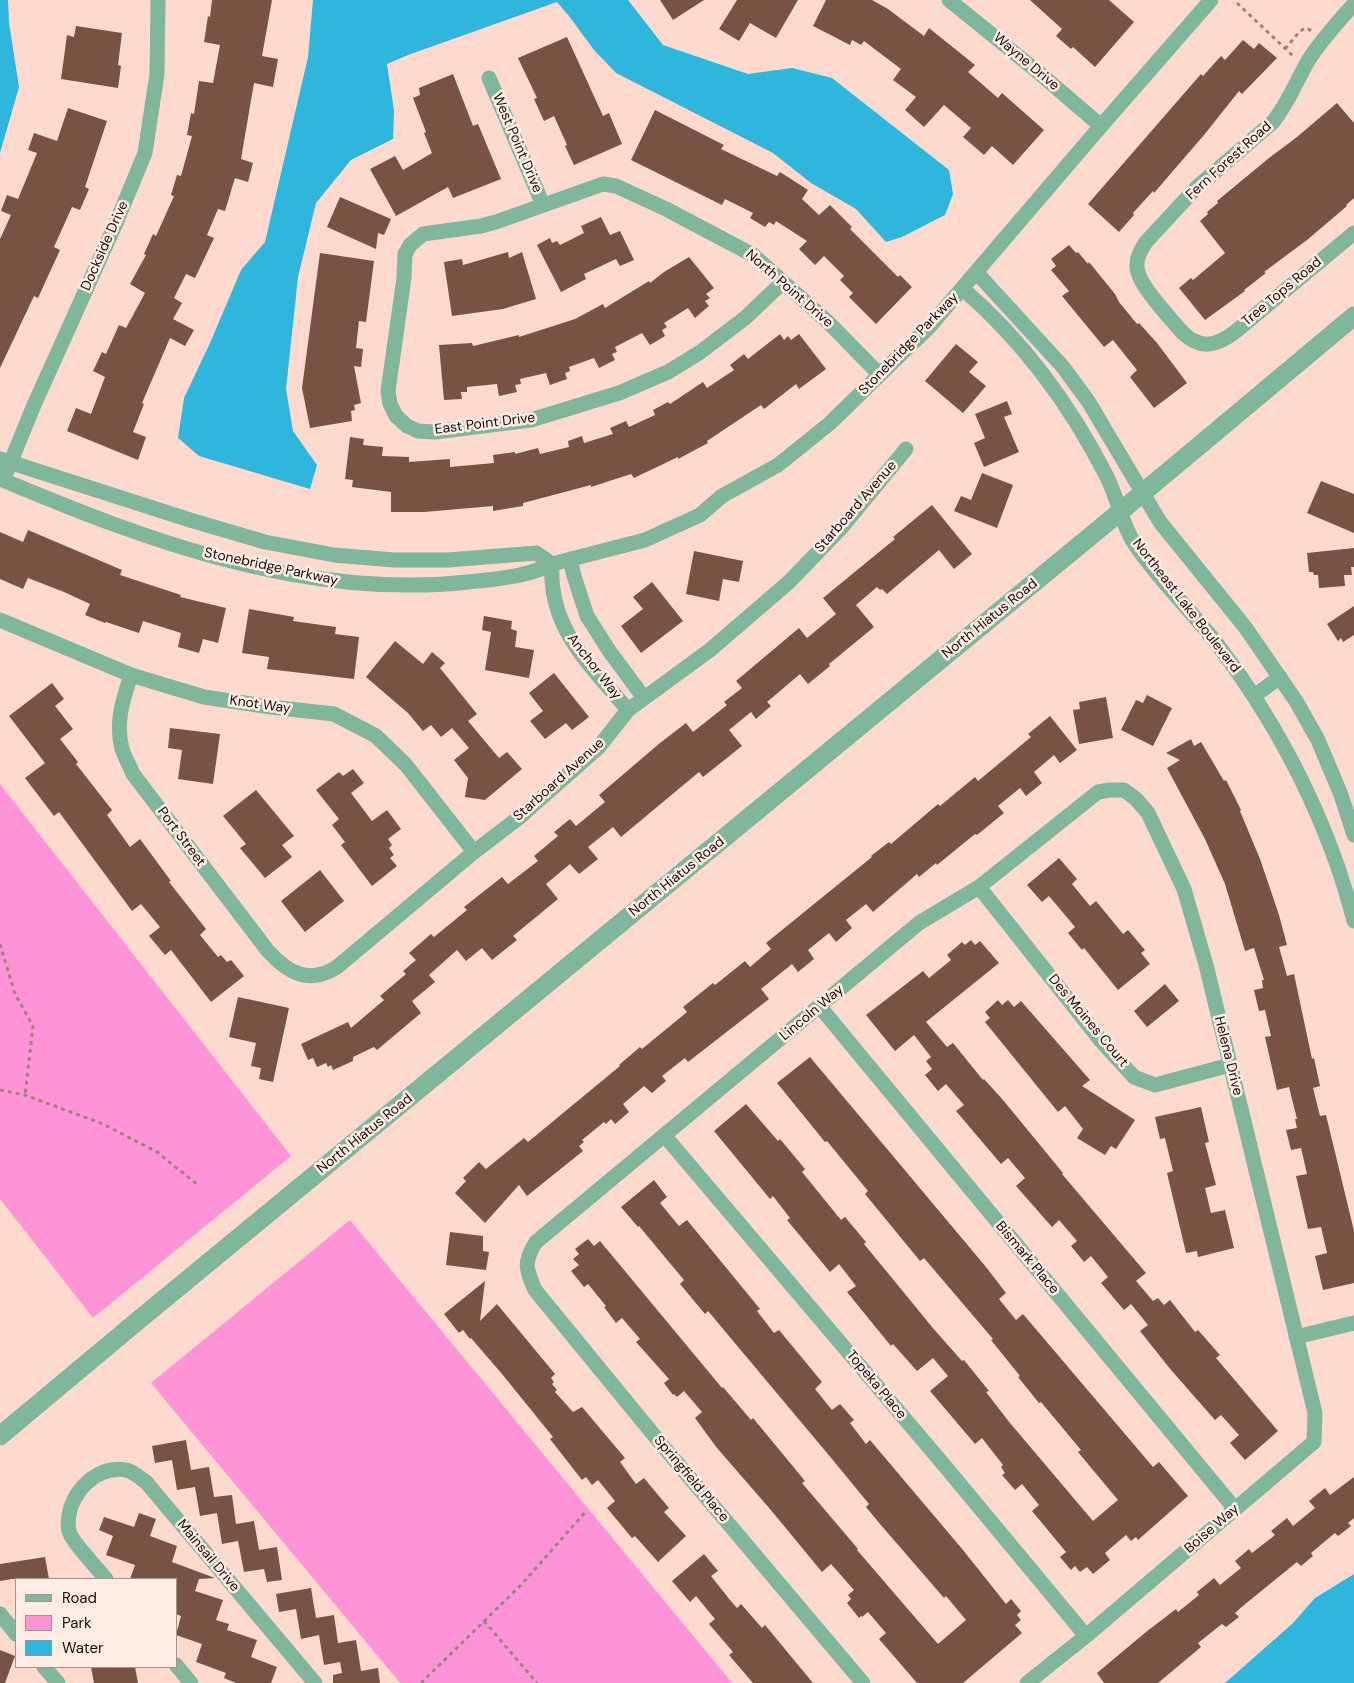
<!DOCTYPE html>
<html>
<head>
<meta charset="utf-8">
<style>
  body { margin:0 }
  #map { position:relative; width:1354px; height:1683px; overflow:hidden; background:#fddacd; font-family:"DM Sans",sans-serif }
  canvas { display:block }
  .legend { position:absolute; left:15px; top:1578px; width:162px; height:90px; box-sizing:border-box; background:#feece5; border:1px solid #a2928c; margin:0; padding:6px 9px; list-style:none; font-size:15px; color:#190b06 }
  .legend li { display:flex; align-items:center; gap:10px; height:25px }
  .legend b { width:25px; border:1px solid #a2928c }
</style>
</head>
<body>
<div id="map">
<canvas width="1354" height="1683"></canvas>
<ul class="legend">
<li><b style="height:6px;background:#80b69b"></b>Road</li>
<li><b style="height:14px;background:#fe94d7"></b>Park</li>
<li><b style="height:14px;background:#2fb6dd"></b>Water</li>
</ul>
</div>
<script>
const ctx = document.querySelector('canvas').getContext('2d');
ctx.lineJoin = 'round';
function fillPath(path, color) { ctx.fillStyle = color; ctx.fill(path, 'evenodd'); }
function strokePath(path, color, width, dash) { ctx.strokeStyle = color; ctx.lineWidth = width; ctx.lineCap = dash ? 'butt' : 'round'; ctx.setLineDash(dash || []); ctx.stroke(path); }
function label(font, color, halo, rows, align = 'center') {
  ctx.font = font + ' "DM Sans",sans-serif'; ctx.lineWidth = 5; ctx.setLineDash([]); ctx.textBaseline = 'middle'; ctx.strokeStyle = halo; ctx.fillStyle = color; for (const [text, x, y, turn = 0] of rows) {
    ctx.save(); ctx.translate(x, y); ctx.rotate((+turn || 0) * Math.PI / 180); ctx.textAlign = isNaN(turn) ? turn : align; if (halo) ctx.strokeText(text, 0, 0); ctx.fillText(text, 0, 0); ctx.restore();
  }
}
fillPath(new Path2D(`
  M0,784L291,1156L93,1318L0,1199Z
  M350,1220L732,1683H400L151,1383Z`), '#fe94d7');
fillPath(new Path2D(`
  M0,0H8L9,23L19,87L0,153Z
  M313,0H628L663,45L748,74L792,68L832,78L949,170L953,194L945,215L902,237L886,242L856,209L811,183L773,153L616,73L594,50L569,16L557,2L408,55L387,64L394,111L393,139L351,160L316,203L298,277L286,389L293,431L317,465L310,489L199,456L178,438L184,398L210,343L241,270L265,242L308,57Z
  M1354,1574V1683H1225L1292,1624L1315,1598Z`), '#2fb6dd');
fillPath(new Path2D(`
  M212,0H272L262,56L278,59L273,87L254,83L241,159L253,163L248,182L235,178L225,211L218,209L207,235L214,238L195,278L186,274L174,298L182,303L173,319L194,330L185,346L170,338L142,403L144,404L133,432L146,437L138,460L67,431L76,408L91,414L105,377L93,371L102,352L106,354L119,325L126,328L145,293L130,284L146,255L144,254L153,234L156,236L174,196L171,195L177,175L181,176L192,136L187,135L191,113L194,114L199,81L213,83L220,45L204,42L208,16L210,17Z
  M660,0H704L673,20Z
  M737,0H798L776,38L750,23L739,41L719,29Z
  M826,0H872L888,9L924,36L929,28L975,65L968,72L998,98L1002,93L1044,130L1013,165L992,146L984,155L963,137L971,128L944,105L924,127L905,110L916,97L893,80L901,69L864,41L861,45L852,40L850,45L813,26Z
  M1030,0H1109L1134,22L1095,67L1073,47L1071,49L1056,36L1062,29Z
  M76,26L122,33L118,65L121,66L118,88L61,79L67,35L74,37Z
  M567,37L603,116L609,113L622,144L574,165L565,146L567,145L554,116L544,121L534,99L537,98L518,58Z
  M1243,40L1254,49L1259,43L1277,58L1242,94L1239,91L1204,135L1154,193L1153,191L1133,213L1134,215L1119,232L1088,204L1201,74L1203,76L1221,56L1225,60Z
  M453,74L473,126L478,124L501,179L453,198L448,187L396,216L370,169L395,156L403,170L432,153L424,133L426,132L413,98L420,95L419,88Z
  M1337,103L1354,123V198L1346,205L1347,206L1307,240L1264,272L1266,273L1244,290L1245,291L1205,320L1179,288L1191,278L1193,280L1225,253L1200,221L1208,214L1207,212L1218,203L1217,201L1269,158L1297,137Z
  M68,108L107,121L85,187L89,189L80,210L72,207L54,247L60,250L38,298L34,296L0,368V239L11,215L1,211L7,195L18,199L37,153L28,150L34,133L57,141Z
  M655,110L724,145L721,149L777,176L780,172L808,190L802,199L819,215L830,205L852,227L850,229L898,277L900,275L912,287L876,324L849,297L853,293L840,280L844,276L824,256L815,265L799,249L807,241L776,221L774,225L769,222L765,227L750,218L753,213L725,199L722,205L631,160Z
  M340,197L391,219L384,235L378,233L376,249L327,227Z
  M601,217L610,235L620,231L634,260L620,266L616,259L584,274L586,279L561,292L537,245L550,238L552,243L557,241L560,245L584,233L581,226Z
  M1069,245L1076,253L1078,252L1088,264L1089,262L1115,294L1119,302L1137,324L1139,323L1157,343L1187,383L1154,408L1130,377L1137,370L1113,340L1104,347L1062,296L1069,291L1051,270L1056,266L1051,259Z
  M508,252L509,258L522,252L536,299L503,309L452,316L444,262L462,259L463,265Z
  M320,253L374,261L366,322L359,321L356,348L363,349L361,367L354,366L361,403L354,405L355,410L351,411L352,421L310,428L302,388Z
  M689,257L714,288L706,294L710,298L705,301L709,306L695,318L688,308L664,323L667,327L662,330L665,336L650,345L642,333L615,347L617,352L612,354L615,360L599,368L594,358L569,367L570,371L565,373L567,379L550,385L546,373L520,379L521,384L515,385L517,392L499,396L497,384L467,387V392H461L462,399L444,400L439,345L472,343L473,346L519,335V337L575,319L603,304L605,308L649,281L650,283L664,272Z
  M780,334L784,340L788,336L791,340L799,334L826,369L799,389L796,384L764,409L761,405L707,441L708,443L678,459V457L634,478L631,474L591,487V485L523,503V506L493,511V506L424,512H391V492L352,487L353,480L345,479L350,437L364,439L363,445L383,447L382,456L409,457V462L450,459V467L494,463L493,455L515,452V454L538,448L540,454L569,447L568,441L582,436L584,443L613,434L610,428L626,421L629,427L655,415L653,410L668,402L670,404L703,382L707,388L734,370L730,365L744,354L748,359Z
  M956,344L978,362L969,372L986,386L963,413L925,381Z
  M1007,401L1012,414L1004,417L1019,452L984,467L974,443L985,438L975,414Z
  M982,473L1013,485L997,528L954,511L961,496L971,500Z
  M1321,481L1354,494V533L1307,513Z
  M932,505L972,554L954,569L939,550L887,594L882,589L880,590L877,587L856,605L874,627L829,664L830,666L808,684L800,674L767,702L771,706L756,719L751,712L729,730L742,746L703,777L699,772L621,837L613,827L588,847L598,859L579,874L570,864L546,884L558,899L513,936L517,940L492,960L482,948L466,961L457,950L429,975L435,982L412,1001L421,1013L377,1050L374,1047L353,1057V1061L333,1070L331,1065L328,1067L326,1063L317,1067L313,1058L308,1060L301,1044L348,1022L351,1028L384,1000L380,996L406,974L403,971L416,960L409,953L431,934L434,937L467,910L464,907L502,877L508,884L538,861L534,856L558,836L554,832L570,819L576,826L605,802L599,795L660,743L686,723L693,732L727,705L724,702L742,688L736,681L799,628L807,638L836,614L823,598L895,539L893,537Z
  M28,530L122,570L120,575L181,595L180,597L226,608L218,643L203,639L199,653L178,647L181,633L143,621L139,633L106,622L105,623L85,615L90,604L64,592L28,578L23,589L0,579V532L23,542Z
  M1354,548V567H1351L1352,575H1344L1345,586L1319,588L1318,575H1314L1313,572H1309L1307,553Z
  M694,551L743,561L739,582L723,579L719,601L686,594Z
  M652,582L683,621L641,653L621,626L643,609L633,597Z
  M1354,606V635L1343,642L1341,638L1338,641L1327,624Z
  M249,609L294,617L293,621L336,627L335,634L359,637L354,679L267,669L269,657L242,653Z
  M484,616L512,621L511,629L517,631L515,647L534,650L529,678L485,670L491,632L482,630Z
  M395,641L423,664L432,652L445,663L440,668L477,714L468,721L499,758L507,752L522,769L485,800L465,797L468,778L454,760L469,748L452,728L441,737L431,725L423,731L408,713L366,677Z
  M554,673L589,717L572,730L566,723L545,739L530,721L543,711L529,693Z
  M52,683L64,699L55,706L73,729L60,739L78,762L76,764L112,810L107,815L130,847L140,839L171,881L169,882L206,929L200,935L218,957L221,955L227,962L231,960L244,976L211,1002L171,950L165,955L149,936L160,927L141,904L132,911L59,812L54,816L25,778L45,763L9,716Z
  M1147,695L1172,708L1153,746L1121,730L1136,700L1143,703Z
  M1106,697L1113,738L1079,744L1073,710L1080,709L1079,702Z
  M1050,716L1077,750L1060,763L1054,755L1034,772L1042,783L1026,796L1020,788L998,806L1004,813L977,835L975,834L937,865L936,863L919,877L917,874L873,912L866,904L846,920L852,928L836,942L829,933L808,950L814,959L798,972L792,964L761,989L769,999L688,1062L685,1058L662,1076L666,1081L652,1093L644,1086L623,1104L629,1112L615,1124L611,1119L606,1124L604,1122L582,1140L584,1142L579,1146L583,1151L527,1196L519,1185L485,1223L455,1193L466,1181L463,1178L479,1162L486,1169L524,1138L528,1142L620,1066L619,1065L640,1047L642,1049L687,1012L683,1007L713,983L715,985L745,961L750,967L771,949L766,943L872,857L871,856L889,842L891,844L938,804L940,806L975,777L978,781L1031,737L1028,734Z
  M170,728L220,734L213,784L178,779L182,750L168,748Z
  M1191,739L1194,746L1201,742L1224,781L1226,780L1241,810L1240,811L1260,859L1279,915L1287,945L1279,947L1287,976L1294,974L1312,1059L1314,1058L1320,1086L1313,1088L1320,1116L1326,1115L1354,1231V1283L1323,1290L1315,1256L1327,1253L1321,1227L1308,1229L1296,1176L1307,1174L1301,1148L1291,1150L1286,1130L1297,1128L1295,1119H1297L1289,1087L1277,1090L1265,1037L1271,1036L1265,1010L1259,1011L1254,990L1263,988L1262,980H1264L1254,948L1245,951L1225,884L1205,839L1167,768L1180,760L1166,753Z
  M353,769L364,783L351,793L372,821L387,810L401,829L388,839L392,845L389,848L394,855L390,858L397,866L372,886L341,845L345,842L332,825L339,819L316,790L339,772L343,776Z
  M256,790L294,836L282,845L292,857L265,878L240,848L246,844L223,816Z
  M1059,858L1077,879L1072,884L1090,906L1096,901L1123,934L1128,930L1145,950L1141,953L1150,964L1118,990L1084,948L1082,950L1068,933L1075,927L1049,896L1042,902L1027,885Z
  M320,870L344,901L305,932L281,901Z
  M971,940L975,945L980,941L999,963L926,1022L947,1047L953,1043L983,1080L984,1079L1003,1100L1063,1173L1062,1174L1146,1273L1136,1281L1153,1301L1158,1298L1164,1305L1170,1300L1195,1332L1198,1330L1220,1355L1216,1358L1278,1431L1245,1460L1230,1443L1239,1435L1221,1415L1215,1420L1171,1370L1140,1331L1148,1325L1131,1304L1124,1310L1101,1283L1108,1277L1091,1256L1084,1262L1071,1246L1077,1241L1059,1220L1052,1227L1016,1186L1025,1178L1008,1158L1001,1164L956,1111L964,1105L946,1084L938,1091L925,1075L932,1069L926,1061L931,1057L914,1035L895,1051L866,1015L923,971L929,978L951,960L947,955L962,942L965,945Z
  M1165,984L1179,1001L1147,1027L1134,1011Z
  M238,997L289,1008L273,1082L259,1079L261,1068L251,1066L256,1043L229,1037Z
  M998,1000L1002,1005L1008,1000L1014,1007L1021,1001L1090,1080L1082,1086L1135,1120L1116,1149L1111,1146L1105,1155L1077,1138L1083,1129L1065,1106L1058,1112L985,1022L990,1018L985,1012Z
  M810,1057L986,1267L1006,1293L999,1299L1016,1320L1023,1314L1153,1467L1159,1462L1188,1496L1138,1540L1136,1537L1131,1541L1126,1535L1105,1553L1110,1560L1093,1574L1087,1567L1080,1572L1075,1566L1071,1570L1060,1557L1066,1552L1032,1511L1039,1505L1022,1484L1015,1490L1002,1475L1005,1473L1001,1467L1003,1465L982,1438L975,1444L930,1391L948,1376L933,1358L917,1371L893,1344L891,1346L847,1292L856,1286L839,1264L830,1272L787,1220L790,1218L773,1196L770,1199L714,1131L746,1104L778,1141L780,1139L805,1169L802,1172L841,1220L845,1217L866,1242L864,1244L901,1289L932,1327L962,1361L964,1360L989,1391L986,1392L1010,1423L1093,1521L1118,1500L1078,1452L1081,1450L1041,1402L1039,1403L1018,1377L1020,1376L991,1340L993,1339L924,1258L920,1261L865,1194L868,1191L827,1141L825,1142L777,1083Z
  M1201,1107L1209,1142L1205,1143L1216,1185L1205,1188L1211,1213L1225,1210L1234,1248L1198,1257L1197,1251L1186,1253L1167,1173L1173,1171L1165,1138L1160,1139L1155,1117Z
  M654,1180L667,1197L660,1203L679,1226L687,1220L760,1309L757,1311L774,1333L779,1330L822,1382L815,1389L832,1410L840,1404L854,1420L850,1423L866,1444L870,1440L963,1550L1006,1604L1011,1599L1021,1611L1017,1615L1021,1620L1015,1625L1022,1633L963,1683H917L879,1639L886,1633L868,1612L862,1617L861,1616L859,1618L847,1603L851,1599L848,1595L854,1590L831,1564L822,1572L770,1509L717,1448L695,1418L702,1412L684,1391L677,1397L674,1394L673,1395L664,1383L669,1379L636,1342L640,1339L622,1318L616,1323L604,1307L606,1306L588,1284L584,1287L571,1271L579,1265L573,1259L579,1254L575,1249L588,1239L594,1246L600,1241L722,1388L723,1387L751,1420L753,1418L805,1481L802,1483L858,1549L857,1550L938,1644L966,1620L946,1596L944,1598L880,1524L866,1507L869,1504L832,1459L708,1311L705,1314L680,1284L684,1280L639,1226L638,1227L621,1207Z
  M450,1232L483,1236V1251L489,1252L486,1270L446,1265Z
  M485,1281L480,1321L497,1304L555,1374L551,1378L554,1382L552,1384L557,1390L555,1392L573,1412L582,1407L625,1458L620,1462L636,1484L644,1478L669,1508L664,1512L686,1536L658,1562L635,1536L632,1538L607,1508L615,1501L598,1480L592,1485L586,1477L582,1480L550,1439L553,1437L502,1374L471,1338L470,1339L463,1330L459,1333L444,1314Z
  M186,1440L191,1470L209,1467L214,1497L232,1495L236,1524L254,1521L259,1550L277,1547L282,1580L267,1582L264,1569L244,1572L238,1541L222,1544L217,1513L200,1516L195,1487L177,1490L172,1460L155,1463L152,1446Z
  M1354,1477V1518L1348,1523L1351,1526L1338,1536L1335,1533L1311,1553L1313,1556L1301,1566L1297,1562L1244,1605L1235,1613L1239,1617L1226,1627L1222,1624L1198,1643L1201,1647L1158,1683H1104L1097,1673L1146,1632L1176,1609L1178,1612L1199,1595L1197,1592L1214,1578L1220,1585L1241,1568L1235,1561L1249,1549L1252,1553L1275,1535L1271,1531L1287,1518L1293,1526L1315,1508L1309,1501L1325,1488L1330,1495Z
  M139,1513L156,1519L150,1536L177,1546L172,1562L215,1578L199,1579L195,1591L223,1600L216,1620L229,1624L227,1630L257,1640L251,1657L277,1667L271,1683H236L224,1678L226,1673L196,1662L202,1644L176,1635L181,1616L176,1614V1579H130L135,1565L106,1555L113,1536L99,1530L104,1517L134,1527Z
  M704,1554L718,1571L711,1576L730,1600L737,1608L741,1604L762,1628L765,1625L813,1683H753L729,1655L733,1652L709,1624L715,1619L696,1596L690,1602L672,1581Z
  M45,1557L49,1579H12L0,1581V1564Z
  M311,1588L316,1618L334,1615L338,1643L356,1640L361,1671L378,1668L380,1683H333V1675L342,1673L340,1662L324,1665L319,1635L301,1639L296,1609L279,1612L276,1594Z
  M0,1650L15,1656L5,1683H0Z
  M91,1667H135L138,1683H94Z`), '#775344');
strokePath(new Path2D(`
  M1237,3L1293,56
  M1285,49L1300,31L1306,28L1312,31
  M0,944L15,994L33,1026L25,1095
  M0,1090L25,1095L103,1124L157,1152L198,1185
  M484,1621L537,1683
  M421,1683L522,1584L587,1510`), '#9d8379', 3, [4, 4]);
strokePath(new Path2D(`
  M949,0L1038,72L1101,126
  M1354,4C1338,22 1321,40 1308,61C1296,82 1288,103 1273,122L1196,188L1146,242C1141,250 1136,258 1137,267C1137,284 1171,319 1183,333C1201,350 1216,346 1235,332L1354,233
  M489,78L543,205
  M977,273L1063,367L1088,401L1160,522L1245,627L1296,701L1318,740L1341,795L1354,835
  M783,282L745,318L699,353L668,372L619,393L531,420L435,432L418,431L407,426L396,416L390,404L388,391L404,278L405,254L410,245L423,234L481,226L496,222L603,184L616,186L666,209L753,255L828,322L880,375
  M963,289C1023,341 1071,406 1107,477C1118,499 1122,526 1136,546C1161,583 1194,613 1220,648C1281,729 1329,823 1354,921
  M0,459L190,520L265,542L334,555L394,560H448L536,553L552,564
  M7,471L34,405L116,223L145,153L157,74L158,0
  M0,479C39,495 77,511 116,525C228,566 348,595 468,582C495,579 527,577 552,564L645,540L700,515L722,496L778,465L829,424L929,327L1101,126L1211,0
  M570,559L574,576L587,616L610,652L644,698
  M552,564C548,628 590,665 628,710
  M0,620L131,675L204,697L271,707L334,714L376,736L406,765L474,852
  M131,675C123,699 115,723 122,749C125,758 130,766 133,774L268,951C288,973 309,985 337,967L474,852L521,816L598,748L628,710L710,650L789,582L842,527L906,449
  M1254,696L1280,677
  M979,887L1102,1042L1134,1077L1155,1085L1230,1065
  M820,1007L1235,1509
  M664,1135L944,1465L1086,1636
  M1296,1337L1354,1323
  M106,1579C99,1570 71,1541 69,1531C63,1499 94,1464 126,1470C133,1471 140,1478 146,1482L315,1683
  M0,1614L16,1634
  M176,1665L191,1683
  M44,1667L58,1683
  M863,1683L662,1445L535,1290C526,1269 523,1262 536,1242L919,923L979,887L1098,792L1110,790H1124L1136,799L1148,813L1184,889L1206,965L1315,1413L1314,1442L1086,1636L1027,1683`), '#80b69b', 15);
strokePath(new Path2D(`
  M0,1436L135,1323L1121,511L1354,316`), '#80b69b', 19);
label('14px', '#190b06', '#feece5', [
  ["Wayne Drive",1026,62,40],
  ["West Point Drive",517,143,67],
  ["Fern Forest Road",1229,161,-42],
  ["Dockside Drive",105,246,-66],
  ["North Point Drive",789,289,41],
  ["Tree Tops Road",1282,292,-40],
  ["Stonebridge Parkway",909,344,-46],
  ["East Point Drive",485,424,-7],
  ["Starboard Avenue",856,507,-49],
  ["Stonebridge Parkway",271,567,12],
  ["Northeast Lake Boulevard",1186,606,52],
  ["North Hiatus Road",990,619,-39],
  ["Anchor Way",594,667,52],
  ["Knot Way",260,705,8],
  ["Starboard Avenue",559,780,-42],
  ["Port Street",181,837,53],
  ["North Hiatus Road",677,877,-39],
  ["Lincoln Way",812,1013,-40],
  ["Des Moines Court",1088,1021,50],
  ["Helena Drive",1228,1056,76],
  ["North Hiatus Road",365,1134,-39],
  ["Bismark Place",1027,1258,50],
  ["Topeka Place",876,1385,50],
  ["Springfield Place",691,1479,50],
  ["Boise Way",1212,1529,-41],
  ["Mainsail Drive",208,1556,50]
]);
</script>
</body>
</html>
